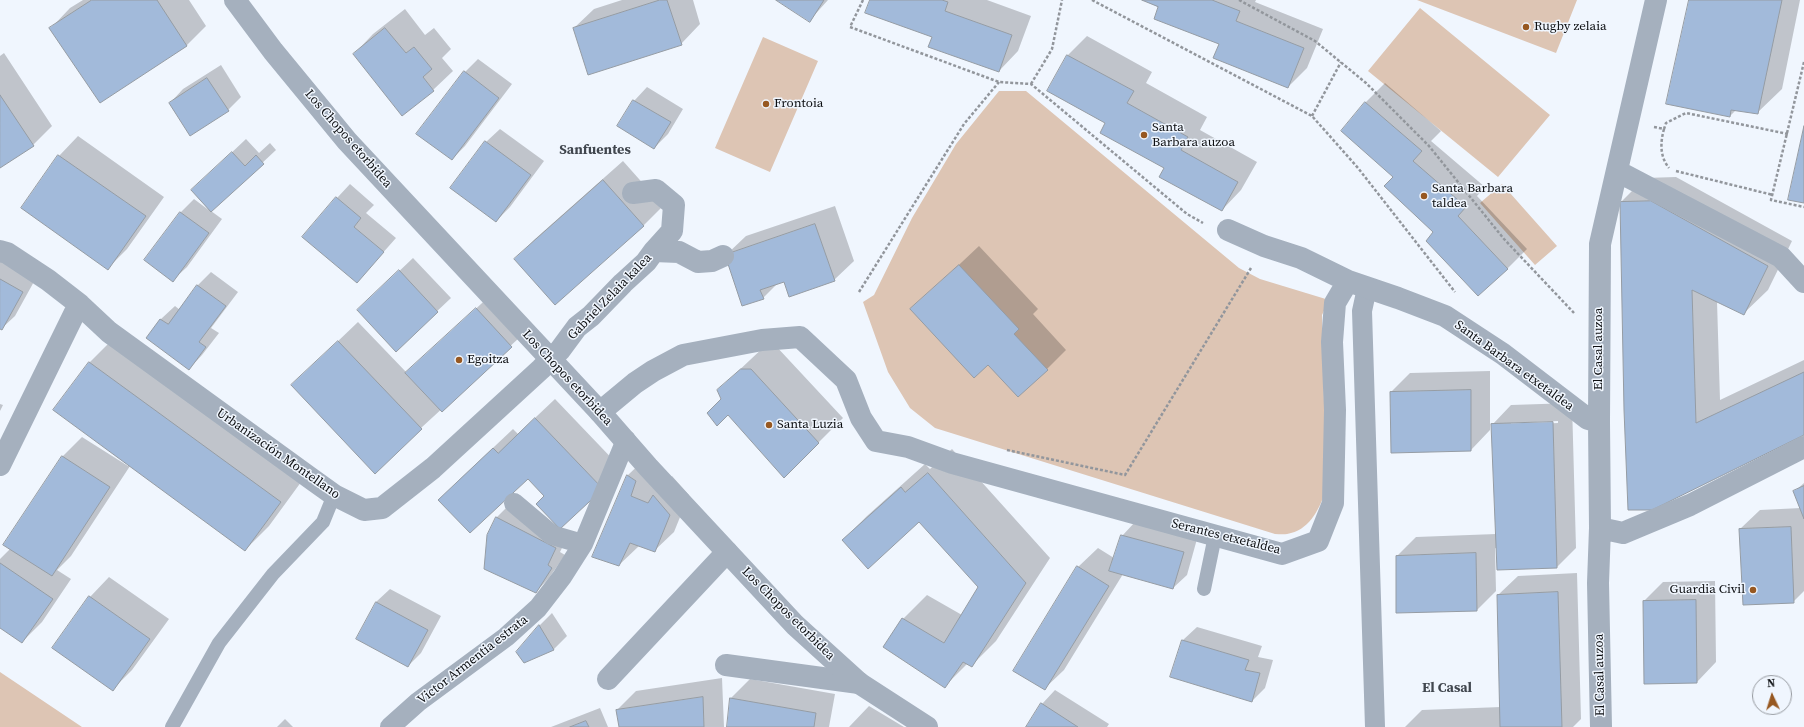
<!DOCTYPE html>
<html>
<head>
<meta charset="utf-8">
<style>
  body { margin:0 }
  #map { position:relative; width:1804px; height:727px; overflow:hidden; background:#f0f6fe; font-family:"Source Serif 4",serif }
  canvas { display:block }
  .north { position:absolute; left:1752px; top:675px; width:40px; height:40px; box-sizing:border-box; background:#f0f6fe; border:1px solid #95999f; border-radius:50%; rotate:356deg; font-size:11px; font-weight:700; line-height:16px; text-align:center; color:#0c0e11 }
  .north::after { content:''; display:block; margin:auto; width:14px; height:18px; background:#975821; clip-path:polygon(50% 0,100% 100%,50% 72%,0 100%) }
</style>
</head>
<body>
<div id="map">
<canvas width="1804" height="727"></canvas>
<div class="north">N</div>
</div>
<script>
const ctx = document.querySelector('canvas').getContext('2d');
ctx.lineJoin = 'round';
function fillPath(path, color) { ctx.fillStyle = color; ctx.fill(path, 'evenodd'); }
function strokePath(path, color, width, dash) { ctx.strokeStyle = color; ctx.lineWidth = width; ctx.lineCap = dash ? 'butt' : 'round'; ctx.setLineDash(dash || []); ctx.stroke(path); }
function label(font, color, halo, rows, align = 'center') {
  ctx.font = font + ' "Source Serif 4",serif'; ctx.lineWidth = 3; ctx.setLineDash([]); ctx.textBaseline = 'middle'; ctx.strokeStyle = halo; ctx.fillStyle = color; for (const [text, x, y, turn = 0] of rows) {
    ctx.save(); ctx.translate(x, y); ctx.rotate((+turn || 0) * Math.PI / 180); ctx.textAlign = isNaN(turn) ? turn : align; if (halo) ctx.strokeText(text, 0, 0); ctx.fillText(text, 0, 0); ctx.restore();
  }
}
fillPath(new Path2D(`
  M1417,0H1577L1556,53Z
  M1420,8L1550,115L1498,177L1368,71Z
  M763,37L818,61L770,172L715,148Z
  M999,91H1026L1239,268L1260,279L1329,300L1322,315L1326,490C1320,507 1311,528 1291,533C1286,535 1280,534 1275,534L935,428L910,408L888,372L863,302L874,295L912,218L956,144Z
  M1502,184L1557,246L1535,265L1480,203Z
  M0,672L82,727H0Z`), '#ddc5b4');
fillPath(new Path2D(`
  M83,0H189L206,26L187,45L100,102L51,28L70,8Z
  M622,0H693L700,24L681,44L574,28L594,9Z
  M778,0H828L810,20Z
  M871,0H987L1031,16L1018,51L999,71L933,36Z
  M1144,0H1256L1255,2L1323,29L1307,68L1288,87L1160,6Z
  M1690,0H1800L1782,89L1757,113L1736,110L1730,116Z
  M405,9L425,35L434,28L451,49L442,58L453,71L433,90L402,115L354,54L373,34Z
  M1087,36L1152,72L1146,83L1207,117L1200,130L1257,162L1241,190L1222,210L1107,123L1068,55Z
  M4,53L52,126L33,145L0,167V56Z
  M478,59L512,84L465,146L452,159L465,72Z
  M221,65L241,97L228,110L170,103L183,89Z
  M1385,83L1441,131L1431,141L1485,187L1477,196L1527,249L1507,269L1435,232L1394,177L1342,131L1366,102Z
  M647,87L683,109L668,134L654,148L634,101Z
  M500,129L544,161L510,207L496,221L486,142Z
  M78,136L164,197L127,249L108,268L22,208L59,156Z
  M246,139L259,153L270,143L276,150L211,211L222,219L187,267L173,280L146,260L181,212L194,199L210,211L192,190Z
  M623,161L663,206L644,225L555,304L515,259L535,239Z
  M1676,177L1792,241L1768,290L1743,314L1717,301L1720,400L1804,360V434L1629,509L1621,202L1645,178Z
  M350,184L374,205L366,213L396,238L357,282L337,198Z
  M835,206L854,261L834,280H785L779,282L763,298L726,255L746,236Z
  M979,246L1038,309L1033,314L1066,350L1047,369L988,363L912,309Z
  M0,258L36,278L15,316L1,329L0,328Z
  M413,258L451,298L396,350L372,297Z
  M211,272L238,292L211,328L219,333L202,355L189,369L147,338L161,319L175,306L180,310L198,285Z
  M496,290L531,327L421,428L292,385L358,322L407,373Z
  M114,338L304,478L269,526L245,550L130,466L71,556L57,570L71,579L42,622L22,642L0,626V559L10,549L5,545L63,456L82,437L128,466L129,465L55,410L90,362Z
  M766,345H775L843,418L784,477L722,399L718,390Z
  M1490,371V430L1471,450L1392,452L1391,392L1410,373Z
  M555,399L622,469L602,488L528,477L459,480L513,429L518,434Z
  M1572,403L1576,548L1557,567L1495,548L1496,591L1477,610L1397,612V556L1416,537L1496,534L1492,425L1511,405ZM1558,421V423L1511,425V423Z
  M0,404L3,405L0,411Z
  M952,449L1050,558L996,641L972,665L968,663L945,686L903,619L927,595L962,615L979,586L919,521L843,540L867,516L925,464L930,469Z
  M648,456L665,483L672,476L689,495L674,532L654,551L639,546L619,565L593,556L628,475Z
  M1804,483V591L1793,602L1740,529L1760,510L1801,508L1795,491Z
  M510,504L569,534L560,552L565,555L549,578L536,592L488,535L497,517Z
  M1135,522L1197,539L1187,575L1173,588L1123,574L1064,670L1044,689L1078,567L1098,548L1114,558L1122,536Z
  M1577,573L1581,719L1573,727H1405L1422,710L1501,707L1498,595L1518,576Z
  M109,577L169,619L132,670L113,689L54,647L90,597Z
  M1715,581L1716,662L1697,682L1644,601L1663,582Z
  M390,589L441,616L421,653L408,666L376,602Z
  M552,613L567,636L554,649L524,662L539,626Z
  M1197,627L1262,646L1258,657L1273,660L1265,688L1252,701L1183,640Z
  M722,678L724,727H620L617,710L636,691Z
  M750,679L835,694L829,727H728L731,698Z
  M1055,690L1109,724L1107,727H1027L1042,704Z
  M869,706L904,727H849Z
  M600,708L608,727H551Z
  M285,719L293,727H277Z`), '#0003');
const building = new Path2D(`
  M92,0H157L187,46L100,103L49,28Z
  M660,0H667L682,45L588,75L573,28Z
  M776,0H824L810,22Z
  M870,0H942L948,2L945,11L1012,35L999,72L928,47L932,37L865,13Z
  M1142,0H1212L1240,11L1236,21L1304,48L1288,88L1213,58L1219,44L1154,19L1158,7Z
  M1689,0H1782L1758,114L1731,110L1730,117L1666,104Z
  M385,28L406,53L414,47L432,69L423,77L434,91L402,116L353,54Z
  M1067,55L1134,91L1127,103L1188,137L1181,150L1238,182L1222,211L1159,177L1164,168L1100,133L1105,123L1047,91Z
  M464,71L499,98L452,160L416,134Z
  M207,78L229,111L190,136L169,103Z
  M0,95L34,146L0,168Z
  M633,100L671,122L654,149L617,126Z
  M1365,102L1422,151L1413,161L1466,207L1458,216L1508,269L1478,296L1426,241L1433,232L1384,186L1393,177L1341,131Z
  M1804,126V203L1788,200Z
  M485,141L531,175L496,222L450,188Z
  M232,152L245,166L256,155L264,164L211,212L191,190Z
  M58,155L146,216L108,270L21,208Z
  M603,180L644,226L555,305L514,259Z
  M336,197L361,218L354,227L384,252L357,283L302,237Z
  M1651,201L1768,266L1744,315L1692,290L1696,423L1804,372V435L1652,510H1628L1624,410L1620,202Z
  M180,212L209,233L173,282L144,260Z
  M815,224L835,281L789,297L784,282L760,290L764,299L742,306L725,255Z
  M959,265L1019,329L1014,334L1048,370L1018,397L988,365L974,378L910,309Z
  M399,270L438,312L396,352L357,310Z
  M0,279L23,292L2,330L0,329Z
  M197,285L226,306L199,342L206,347L189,370L146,338L160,319L168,324Z
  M476,308L512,347L442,412L405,373Z
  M338,341L422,429L375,474L291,385Z
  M89,362L281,502L245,551L53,410Z
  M741,369H751L819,443L784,478L728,415L717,426L707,413L721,399L717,390Z
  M1471,390V451L1391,453L1390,392Z
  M535,418L603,489L560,529L536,504L544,496L528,479L470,533L438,500L493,448L498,453Z
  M1553,422L1557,568L1497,570L1491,424Z
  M62,456L110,487L52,576L3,545Z
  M928,473L1026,583L972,667L963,662L945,688L883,647L902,618L944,643L978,587L919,522L868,569L842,540L901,487L905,492Z
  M627,475L636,481L631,496L648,503L653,495L670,515L655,552L630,543L619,566L592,557Z
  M1804,486V519L1793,491Z
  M496,517L556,548L548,565L552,568L536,593L484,569L487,535Z
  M1791,527L1794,603L1743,605L1739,529Z
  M1121,535L1184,552L1173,589L1109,571Z
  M1476,553L1477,611L1396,613V556Z
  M0,563L53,599L22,643L0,628Z
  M1077,566L1109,586L1045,690L1013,671Z
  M1558,592L1562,727H1500L1497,595Z
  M89,596L150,639L113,691L52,648Z
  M1696,600L1697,683L1644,684L1643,601Z
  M376,602L428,630L408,667L356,639Z
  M539,625L554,650L524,663L516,652Z
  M1182,640L1249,660L1245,670L1260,673L1252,702L1170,677Z
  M703,697L704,727H619L616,710Z
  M730,698L816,713L814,727H727Z
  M1041,703L1078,727H1026Z
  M586,721L589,727H570Z`);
fillPath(building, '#a2bada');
strokePath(building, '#959ca4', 1);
strokePath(new Path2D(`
  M863,0L850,27L999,82L1031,84L1187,214L1203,223
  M1092,0L1312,116L1358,168L1455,292
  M1239,0L1315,41L1366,83L1429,146L1504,239L1574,313
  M1804,62L1771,200L1804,207
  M1031,84L1052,49L1062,0
  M1312,116L1341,62
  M1654,127L1664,129L1666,123L1686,113L1788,134
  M1664,129C1660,143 1660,157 1669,168
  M1676,171L1773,195
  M859,292L964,124L999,82
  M1007,450L1125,475L1251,268`), '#92969c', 2.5, [3, 2]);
strokePath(new Path2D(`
  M1204,589L1215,536
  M172,727L219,643L273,574L323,522L334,495`), '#a5b0be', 14);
strokePath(new Path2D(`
  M1367,288L1362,311L1375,727
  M514,503L552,535L583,544
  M390,727L418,702L506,637L538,608L562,577L583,544L626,440`), '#a5b0be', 20);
strokePath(new Path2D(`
  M1617,171L1781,257L1804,282
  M633,193L656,190L674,205L672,231L654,251
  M1228,230L1264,246L1301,258L1348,281L1398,298L1445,316L1503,354L1588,419L1599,422
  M0,251L7,253L48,280L79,304L109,332L313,480L334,495L364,510L382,508L433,468L541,369L560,350L577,327L591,316L623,283L646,262L654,251L679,252L698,262L712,261L723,256
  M600,412L635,383L653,371L683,355L762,340L800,337L846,380L861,418L876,441L908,447L952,463L1282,554L1318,541L1333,503L1335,410L1332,342L1335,303L1348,281
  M0,465L79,304
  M1600,528L1623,533L1690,505L1804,447
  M726,665L859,683
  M608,679L727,552
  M1601,727L1598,583L1600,528L1599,422L1600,244L1656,0`), '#a5b0be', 22);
strokePath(new Path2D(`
  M235,0L273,51L347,141L600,412L648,467L795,625L859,683L927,727`), '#a5b0be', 22);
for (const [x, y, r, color] of [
  [1526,27,4,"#975821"],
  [766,104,4,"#975821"],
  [1144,135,4,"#975821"],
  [1424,196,4,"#975821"],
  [459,360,4,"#975821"],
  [769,425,4,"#975821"],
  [1753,590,4,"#975821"]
]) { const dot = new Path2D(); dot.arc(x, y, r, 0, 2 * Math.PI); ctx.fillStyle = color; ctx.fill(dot); strokePath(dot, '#f0f6fe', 1.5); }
label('13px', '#0c0e11', '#f0f6fe', [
  ["Rugby zelaia",1534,27],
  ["Frontoia",774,104],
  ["Santa",1152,128],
  ["Barbara auzoa",1152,143],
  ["Santa Barbara",1432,189],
  ["taldea",1432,204],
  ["Egoitza",467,360],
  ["Santa Luzia",777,425],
  ["Guardia Civil",1745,590,"right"]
], 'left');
label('13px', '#0c0e11', '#f0f6fe', [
  ["Los Chopos etorbidea",348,139,49],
  ["Gabriel Zelaia kalea",610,297,-46],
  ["El Casal auzoa",1599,349,-90],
  ["Santa Barbara etxetaldea",1514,366,36],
  ["Los Chopos etorbidea",567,378,47],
  ["Urbanización Montellano",278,454,35],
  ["Serantes etxetaldea",1226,537,14],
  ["Los Chopos etorbidea",788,614,45],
  ["Victor Armentia estrata",473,660,-38],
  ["El Casal auzoa",1600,675,-91]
]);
label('bold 14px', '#40464e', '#f0f6fe', [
  ["Sanfuentes",595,150],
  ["El Casal",1447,688]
]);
</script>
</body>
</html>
